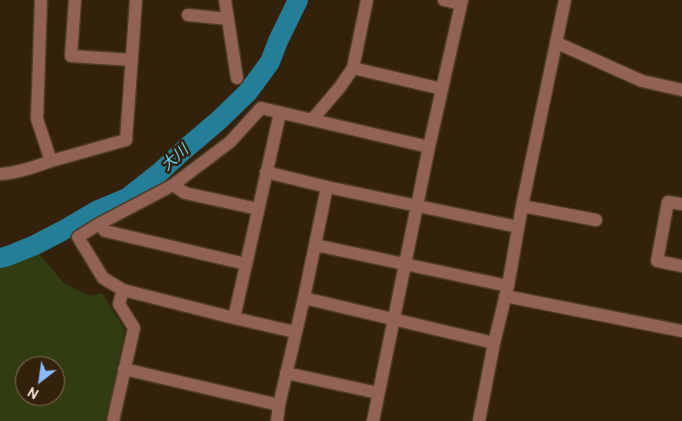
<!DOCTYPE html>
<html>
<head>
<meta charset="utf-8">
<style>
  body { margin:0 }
  #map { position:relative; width:682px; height:421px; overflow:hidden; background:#33210b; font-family:Cabin,sans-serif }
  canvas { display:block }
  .north { position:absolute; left:15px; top:356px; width:50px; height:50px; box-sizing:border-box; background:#33210b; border:1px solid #7f6f5d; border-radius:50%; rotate:210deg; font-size:14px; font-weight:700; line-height:20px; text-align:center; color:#f2e5d8 }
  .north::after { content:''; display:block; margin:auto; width:18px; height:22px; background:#88bafc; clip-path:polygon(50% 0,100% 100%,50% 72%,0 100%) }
</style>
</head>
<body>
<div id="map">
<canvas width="682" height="421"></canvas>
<div class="north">N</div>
</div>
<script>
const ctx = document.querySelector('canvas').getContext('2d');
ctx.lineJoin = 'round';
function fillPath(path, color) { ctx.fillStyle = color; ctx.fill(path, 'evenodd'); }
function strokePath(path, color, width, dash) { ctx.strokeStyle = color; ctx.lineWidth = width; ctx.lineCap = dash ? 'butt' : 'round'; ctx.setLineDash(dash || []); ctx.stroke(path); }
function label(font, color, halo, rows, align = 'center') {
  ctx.font = font + ' Cabin,"Noto Sans JP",sans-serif'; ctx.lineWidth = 5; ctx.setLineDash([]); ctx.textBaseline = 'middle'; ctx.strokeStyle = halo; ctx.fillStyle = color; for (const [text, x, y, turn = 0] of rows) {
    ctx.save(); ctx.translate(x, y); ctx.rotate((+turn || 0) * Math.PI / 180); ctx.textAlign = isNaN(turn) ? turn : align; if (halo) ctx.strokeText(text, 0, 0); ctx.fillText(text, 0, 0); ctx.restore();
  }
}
fillPath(new Path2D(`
  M34,248L64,283L90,296L102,293L125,330L106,421H0V259L10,257ZM25,366H55V396H25Z`), '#323c12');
strokePath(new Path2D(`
  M0,258L8,256L35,245L62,231L96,211L127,198L160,172L185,149L218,121L248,92L270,62L278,41L298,0`), '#247e97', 20);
const minor = new Path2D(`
  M75,0L71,56L132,60
  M225,0L237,78
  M444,0L461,4
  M188,15L228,19
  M557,43L642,81L682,90
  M353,68L442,89
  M312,120L340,87L353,68L367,0
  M51,161L126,140L136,0
  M266,172L327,187L518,227
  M0,174C18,173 34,167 51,161L37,119L41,0
  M173,185L185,193L258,209
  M682,204L668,202L657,261L682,266
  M522,206L596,220
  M99,224L105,231L246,264
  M315,245L508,286
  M505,296L682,331
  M304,298L494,343
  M234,318L280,113
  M295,332L234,318L123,290L103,278L78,237L99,224L173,185L230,142L261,108L429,147
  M124,369L279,405
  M286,373L378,393
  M113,421L134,328L119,304L123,290
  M277,421L279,405L304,298L327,187
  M373,421L429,147L462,0
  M479,421L494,343L508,286L522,206L565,0`);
strokePath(minor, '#4e3c28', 15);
strokePath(minor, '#926352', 12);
label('italic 15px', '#5fdafe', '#33210b', [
  ["大川",175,158,-42]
]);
</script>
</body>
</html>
